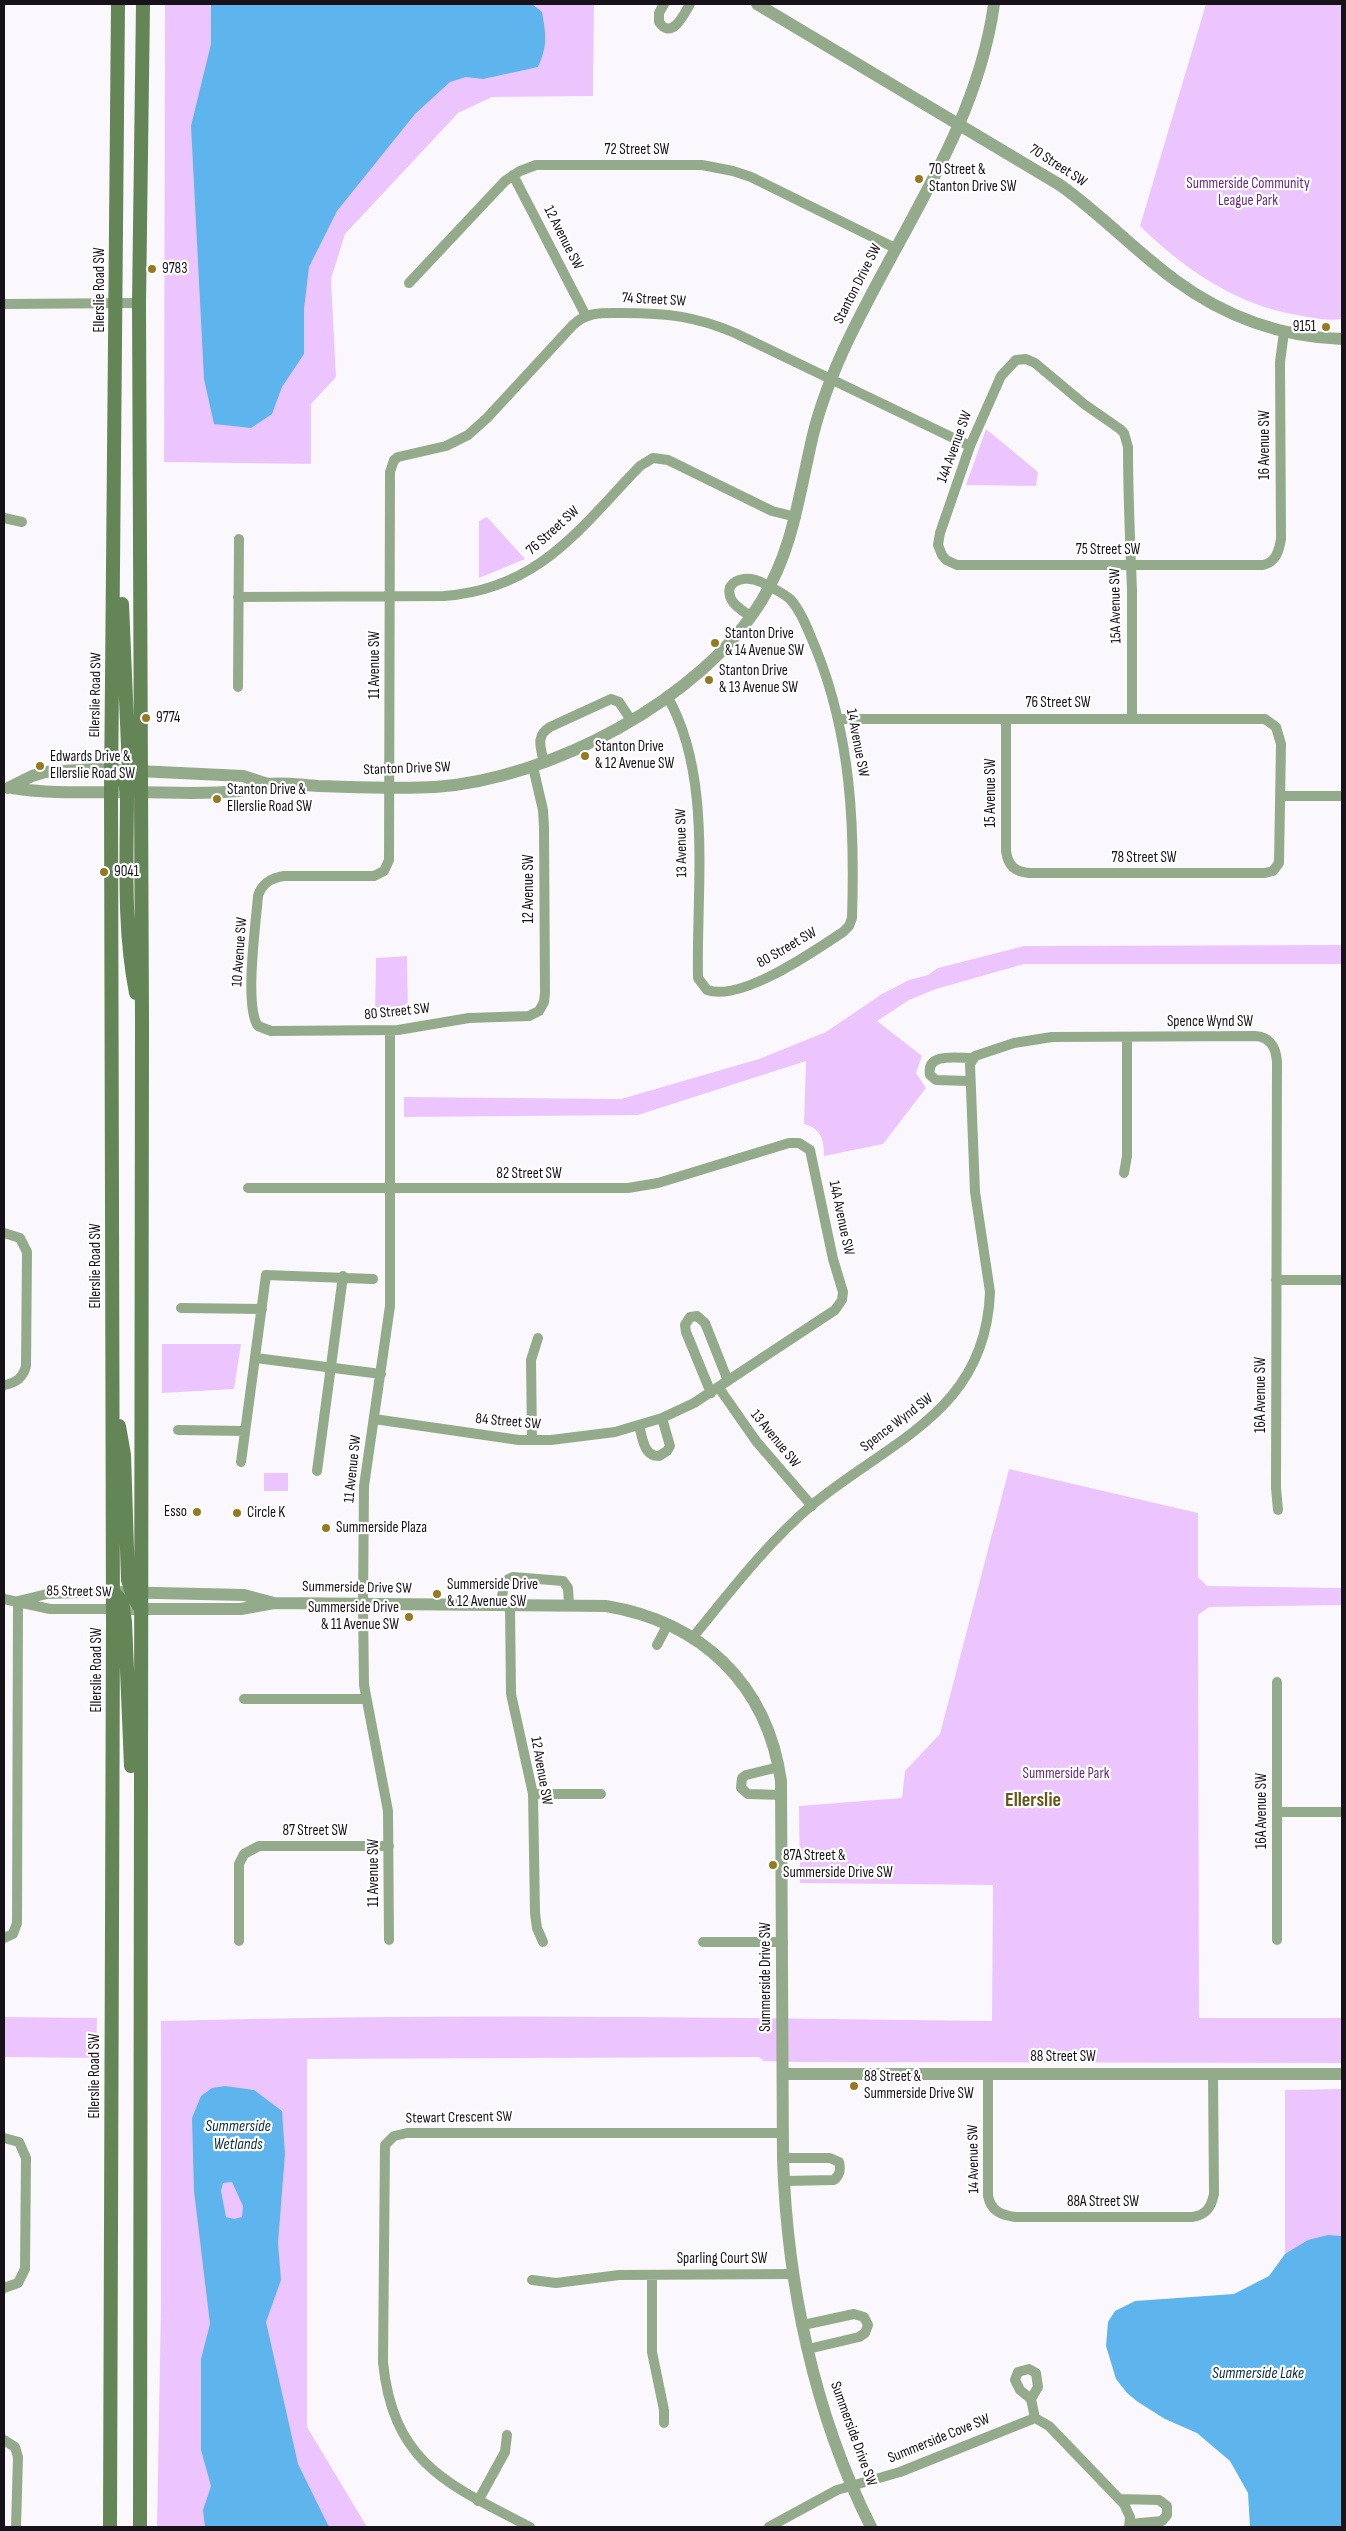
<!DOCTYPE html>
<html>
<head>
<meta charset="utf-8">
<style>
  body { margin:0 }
  #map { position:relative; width:1346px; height:2531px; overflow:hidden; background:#fbf8fd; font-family:"Sofia Sans Condensed",sans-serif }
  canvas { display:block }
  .frame { position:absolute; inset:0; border:5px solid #171119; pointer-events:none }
</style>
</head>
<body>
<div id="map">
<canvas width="1346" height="2531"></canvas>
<div class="frame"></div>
</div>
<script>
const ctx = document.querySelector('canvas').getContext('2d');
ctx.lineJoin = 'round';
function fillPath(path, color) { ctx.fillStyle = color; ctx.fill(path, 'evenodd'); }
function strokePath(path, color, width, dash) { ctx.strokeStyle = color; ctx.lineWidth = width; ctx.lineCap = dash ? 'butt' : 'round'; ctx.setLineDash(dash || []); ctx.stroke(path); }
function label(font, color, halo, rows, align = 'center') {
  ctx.font = font + ' "Sofia Sans Condensed",sans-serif'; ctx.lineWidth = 4.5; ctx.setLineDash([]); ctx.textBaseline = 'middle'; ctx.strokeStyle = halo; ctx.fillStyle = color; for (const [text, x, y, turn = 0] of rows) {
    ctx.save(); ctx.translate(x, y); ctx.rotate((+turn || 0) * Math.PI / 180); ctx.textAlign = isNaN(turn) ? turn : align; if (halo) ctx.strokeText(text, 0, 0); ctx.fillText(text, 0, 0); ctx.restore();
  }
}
fillPath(new Path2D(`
  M165,4H594L593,96L492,97L458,113L345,234L331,279L336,377L311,404V464L164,462Z
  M1206,4H1342V319C1326,321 1313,318 1297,315C1236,305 1183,268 1140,226Z
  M986,429L1038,472L1036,486L966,485Z
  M487,517L525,559L479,578V521Z
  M1342,945V964H1024L936,989L909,1000L877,1021L922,1056L916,1073L926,1088L883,1144L824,1156C824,1139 821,1129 804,1124L806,1061L638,1115L404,1117V1097L621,1099L759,1059L826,1032L882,994L909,980L928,975L938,968L1024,946Z
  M407,956L408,1014L375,1016L376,958Z
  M162,1344H241L234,1389L162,1393Z
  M1009,1469L1198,1513V1577L1207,1586L1342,1588V1605L1209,1607L1198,1615L1199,2018H1342V2063L801,2062L761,2061L764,2060L758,2057L307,2059V2427L367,2527H157L161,2304V2021C438,2013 715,2017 992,2021L993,1885L800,1883L799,1806L902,1798L905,1771L940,1734Z
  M264,1473H288V1491H264Z
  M4,2017L97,2018L96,2058L4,2057Z
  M1342,2089V2236C1316,2234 1307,2243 1285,2254V2090Z`), '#edc5fe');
fillPath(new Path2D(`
  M211,4H532L542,12C546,35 548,45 538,67L483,79L466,77L450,82L415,114L337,211L309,267L304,309V354L282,387L272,414L251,428L214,424L204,379L191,126L211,44Z
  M225,2086L254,2090L282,2111L285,2154L278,2243L281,2280L266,2322L298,2464L329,2527H205L203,2510L211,2486L201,2450V2359L210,2324L194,2191L192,2118L201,2096L212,2088ZM232,2182L243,2206L242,2217L234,2219L226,2217L221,2191L223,2183Z
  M1328,2235L1342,2236V2527H1250L1248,2493L1230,2461L1197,2433L1165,2419L1138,2402L1127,2393L1116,2379L1106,2346L1108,2322L1115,2311L1135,2301L1234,2294L1269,2276L1285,2254L1308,2240Z`), '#5eb4ec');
strokePath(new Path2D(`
  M664,4L659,13V22C672,41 684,14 690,4
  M513,175L586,316
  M409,283L505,181L520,171L536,165H702L733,171L751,177L895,248
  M4,304L139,303
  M4,518L22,522
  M238,597L444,596C539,589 579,529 640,466L653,458L668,460L772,511L796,517
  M238,687L239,539
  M667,696C713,775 696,889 698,978L707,990C742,1002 814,951 843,932L849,926L852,918C855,825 851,736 816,649C809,633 802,612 790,599C782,592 770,587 761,582C751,577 736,577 730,587C726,602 741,609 751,617
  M1132,718V590C1130,542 1128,495 1128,447L1124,433L1120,429L1084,404L1035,363L1026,359L1016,360L1001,376L970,446L940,533L938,545L942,555L946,560L957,565H1263C1276,562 1279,551 1281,539L1280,362L1284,332
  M839,719H1265L1276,727L1281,744L1279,863L1273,871L1265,873H1030C1015,872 1008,866 1006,851V719
  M544,763C541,748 535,736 550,727L611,699L619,702L631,720
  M533,767L543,810L544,827L545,993L544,1002L539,1011L529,1016L469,1018L398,1030L271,1031L258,1026C244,1006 256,923 258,896C262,883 271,878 284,876H374L384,871L389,860L390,472L394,460L398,457L446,446L468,435L487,418L573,325C588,311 603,313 623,313C666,313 695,316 735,333L970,446
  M1281,796H1342
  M969,1081L936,1080L930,1075C926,1052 957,1058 972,1058
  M1124,1173L1127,1156V1037
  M248,1188H628L658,1183L789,1143H799L810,1150L833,1259L843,1292L842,1300L835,1310L694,1403L662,1418L615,1432L551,1440H519L374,1419
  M4,1233L20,1238L27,1252L26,1366C23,1378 16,1383 4,1385
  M1276,1280H1342
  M181,1308L262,1309
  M256,1358L381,1374
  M719,1388L756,1441L812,1506
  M711,1393L686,1332L685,1325L690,1317L697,1316L705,1323L728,1381
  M639,1426C643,1438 643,1456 659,1456L667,1451L670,1446L662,1418
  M178,1430L245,1431
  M532,1440L531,1360L538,1338
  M241,1462L266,1275L373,1279
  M317,1471L343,1276
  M4,1599L50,1609H113
  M18,1601L47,1594L113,1592
  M500,1606L505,1581L513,1577L563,1581L568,1588L569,1605
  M510,1606L511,1694L533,1794L535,1913L537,1928L543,1942
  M693,1637C730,1592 767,1543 812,1505C891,1440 986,1411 990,1292L975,1192L970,1064L975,1056L1014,1043L1052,1037L1255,1036C1271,1037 1276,1048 1277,1062L1276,1488L1278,1510
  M657,1645L668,1624
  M1277,1682V1940
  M244,1699H366
  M779,1767L746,1775L742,1778L741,1788L748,1794L782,1795
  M533,1794H601
  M1277,1812H1342
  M4,1938L13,1934L17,1923L18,1601
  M389,1940L388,1811L364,1685L363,1605L364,1486L390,1306V1031
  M239,1941V1864L244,1854L259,1846H389
  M703,1942H783
  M988,2074V2196C991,2211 1001,2215 1015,2217H1192C1206,2215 1211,2208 1214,2194L1213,2074
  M4,2138L19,2142L26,2158L25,2269L18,2283L4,2288
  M783,2158H830L839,2162C841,2170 840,2175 834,2180L784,2181
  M652,2275V2352L664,2410V2423
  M532,2280L556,2283L619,2275L793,2274
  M803,2325L854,2314L864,2317L868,2325L865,2333L859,2337L808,2349
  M1029,2369L1036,2373L1038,2387L1031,2399L1020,2390L1015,2380L1018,2372Z
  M1031,2399L1035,2418
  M4,2440L15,2447L18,2457L16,2527
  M1119,2499L1159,2500L1167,2506V2515L1162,2521L1130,2524
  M478,2501L505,2452L507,2435
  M530,2527C449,2485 393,2464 383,2362L385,2145L394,2136L407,2133H783
  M769,2527L837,2490L900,2472L1035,2418L1049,2426L1124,2504L1130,2517L1129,2527`), '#94ab8b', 10);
strokePath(new Path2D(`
  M757,4L1060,185C1101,214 1135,251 1175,280C1224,316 1281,337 1342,339
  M8,788L32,776L45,772L96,769L243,776L268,784
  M12,788C50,794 89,792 128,792C165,792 202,795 238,791C248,790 257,786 267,784C283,782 301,785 318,786C357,787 396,789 435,787C550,779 701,700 762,600C791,553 798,502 810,448C817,414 829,382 843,351C895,237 977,130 994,4
  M113,1592L244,1595L274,1603
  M113,1609H241L274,1603L606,1606C702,1622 767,1684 781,1781L783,2158C787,2284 814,2414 871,2527
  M783,2074H1342`), '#94ab8b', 12);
strokePath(new Path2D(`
  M122,604L129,770L131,777L139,789
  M111,769L125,783L127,792C127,858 123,928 136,993
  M119,1426L124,1455L128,1580L133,1596L139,1606
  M114,1593L122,1602L125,1622L131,1766
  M110,2527L113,1622L111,792L118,4
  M140,2527L142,1021L139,303L143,4`), '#648555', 14);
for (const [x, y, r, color] of [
  [919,179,5,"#967921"],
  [152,269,5,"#967921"],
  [1326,327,5,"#967921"],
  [715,643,5,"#967921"],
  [709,680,5,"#967921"],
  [146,718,5,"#967921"],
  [585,756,5,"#967921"],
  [40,766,5,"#967921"],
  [217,799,5,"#967921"],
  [104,872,5,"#967921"],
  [197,1512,5,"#967921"],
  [237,1513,5,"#967921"],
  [326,1528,5,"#967921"],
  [437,1594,5,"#967921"],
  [409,1617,5,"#967921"],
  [773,1865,5,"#967921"],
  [854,2086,5,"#967921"]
]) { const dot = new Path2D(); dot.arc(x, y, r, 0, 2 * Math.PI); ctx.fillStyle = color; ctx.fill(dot); strokePath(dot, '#fff', 2); }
label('15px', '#171119', '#fff', [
  ["72 Street SW",637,150],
  ["70 Street SW",1058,166,33],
  ["12 Avenue SW",563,238,63],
  ["Stanton Drive SW",858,284,-63],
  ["Ellerslie Road SW",100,290,-90],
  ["74 Street SW",654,300,3],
  ["16 Avenue SW",1265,445,-90],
  ["14A Avenue SW",955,447,-70],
  ["76 Street SW",553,531,-42],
  ["75 Street SW",1108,550],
  ["15A Avenue SW",1116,606,-91],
  ["11 Avenue SW",375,665,-90],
  ["Ellerslie Road SW",96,695,-89],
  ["76 Street SW",1058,703],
  ["14 Avenue SW",857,743,79],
  ["Stanton Drive SW",407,769,-2],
  ["15 Avenue SW",991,793,-90],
  ["13 Avenue SW",682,843,-91],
  ["78 Street SW",1144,858],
  ["12 Avenue SW",529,889,-90],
  ["80 Street SW",787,948,-30],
  ["10 Avenue SW",240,952,-86],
  ["80 Street SW",397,1012,-6],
  ["Spence Wynd SW",1210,1022],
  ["82 Street SW",529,1174],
  ["14A Avenue SW",841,1218,78],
  ["Ellerslie Road SW",96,1266,-90],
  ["16A Avenue SW",1261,1395,-90],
  ["84 Street SW",508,1422,5],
  ["Spence Wynd SW",897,1423,-37],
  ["13 Avenue SW",775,1439,51],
  ["11 Avenue SW",353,1469,-84],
  ["Summerside Drive SW",357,1588,1],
  ["85 Street SW",79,1592,1],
  ["Ellerslie Road SW",97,1670,-90],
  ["12 Avenue SW",541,1771,80],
  ["16A Avenue SW",1262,1811,-90],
  ["87 Street SW",315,1831],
  ["11 Avenue SW",374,1873,-90],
  ["Summerside Drive SW",766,1977,-90],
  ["88 Street SW",1063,2057],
  ["Ellerslie Road SW",95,2076,-90],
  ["Stewart Crescent SW",459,2118,-1],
  ["14 Avenue SW",974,2159,-91],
  ["88A Street SW",1103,2202],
  ["Sparling Court SW",722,2259],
  ["Summerside Drive SW",853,2434,70],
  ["Summerside Cove SW",939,2439,-22]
]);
label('15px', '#171119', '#fff', [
  ["70 Street &",929,170],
  ["Stanton Drive SW",929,187],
  ["9783",162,269],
  ["9151",1316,327,"right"],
  ["Stanton Drive",725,634],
  ["& 14 Avenue SW",725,651],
  ["Stanton Drive",719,671],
  ["& 13 Avenue SW",719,688],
  ["9774",156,718],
  ["Stanton Drive",595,747],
  ["& 12 Avenue SW",595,764],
  ["Edwards Drive &",50,757],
  ["Ellerslie Road SW",50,774],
  ["Stanton Drive &",227,790],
  ["Ellerslie Road SW",227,807],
  ["9041",114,872],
  ["Esso",187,1512,"right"],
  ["Circle K",247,1513],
  ["Summerside Plaza",336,1528],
  ["Summerside Drive",447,1585],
  ["& 12 Avenue SW",447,1602],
  ["Summerside Drive",399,1608,"right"],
  ["& 11 Avenue SW",399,1625,"right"],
  ["87A Street &",783,1856],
  ["Summerside Drive SW",783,1873],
  ["88 Street &",864,2077],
  ["Summerside Drive SW",864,2094]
], 'left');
label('15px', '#692a80', '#fff', [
  ["Summerside Community",1248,184],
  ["League Park",1248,201],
  ["Summerside Park",1066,1774]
]);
label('italic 16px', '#082e45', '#fff', [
  ["Summerside",238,2127],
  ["Wetlands",238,2145],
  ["Summerside Lake",1258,2374]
]);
label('bold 20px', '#685419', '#fff', [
  ["Ellerslie",1033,1801]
]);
</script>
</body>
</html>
